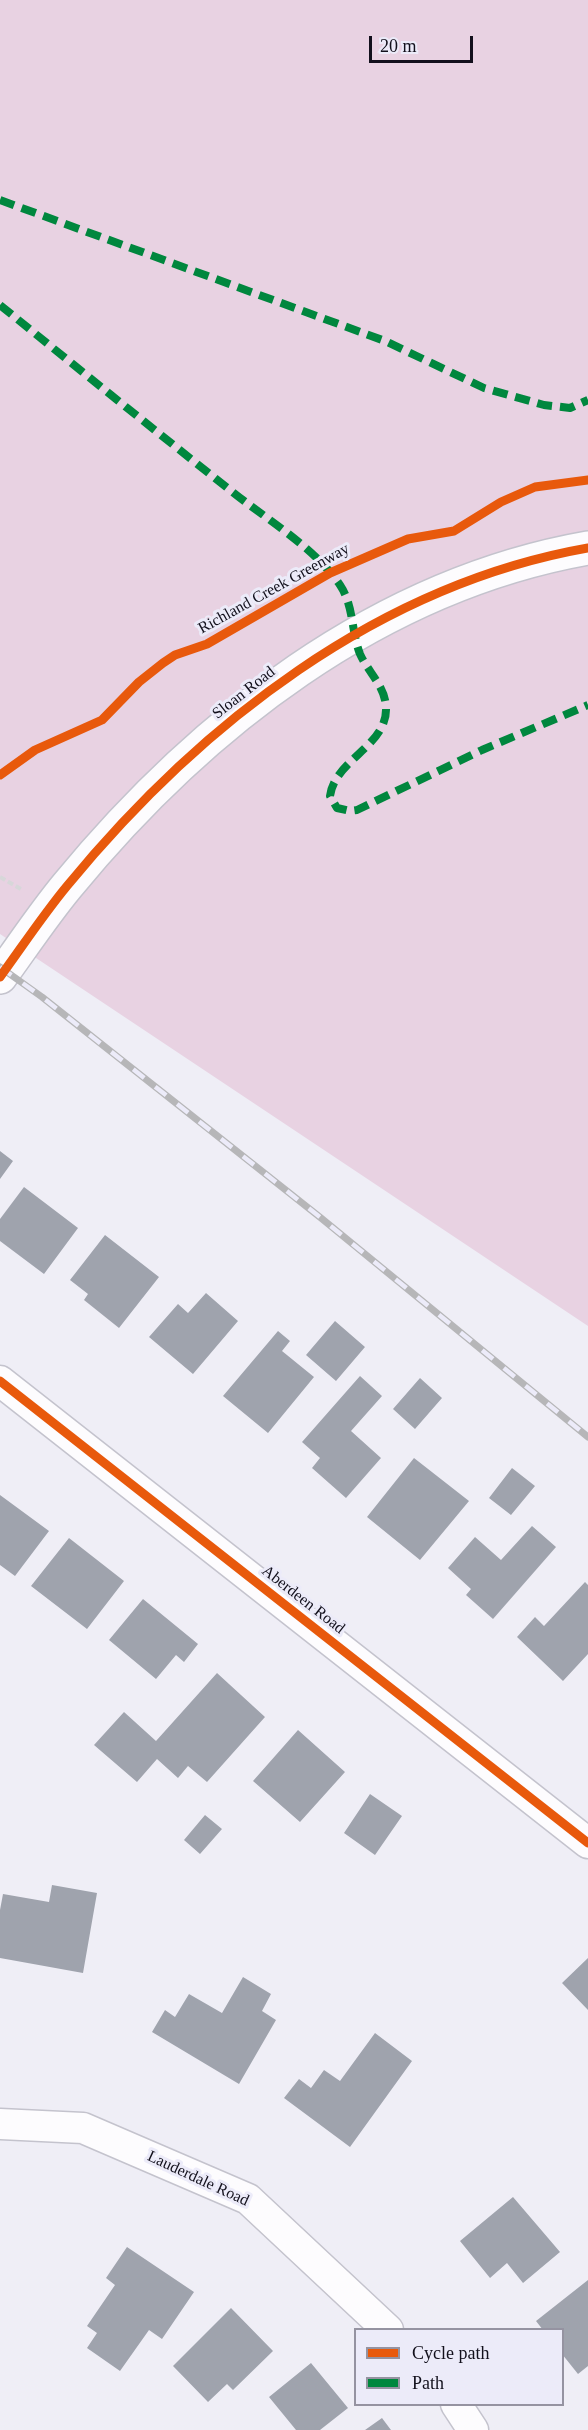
<!DOCTYPE html>
<html>
<head>
<meta charset="utf-8">
<style>
  body { margin:0 }
  #map { position:relative; width:588px; height:2430px; overflow:hidden; background:#efeef6; font-family:Georgia,serif }
  canvas { display:block }
  .legend { position:absolute; left:354px; top:2328px; width:210px; height:78px; box-sizing:border-box; background:#ecebf9; border:2px solid #9593a1; margin:0; padding:8px 10px; list-style:none; font-size:18px; color:#12101c }
  .legend li { display:flex; align-items:center; gap:12px; height:30px }
  .legend b { width:30px; border:2px solid #9593a1 }
  .scale { position:absolute; left:369px; top:36px; width:104px; height:27px; box-sizing:border-box; border:3px solid #12101c; border-top:0; padding-left:8px; font-size:18px; line-height:21px; white-space:nowrap; color:#12101c; -webkit-text-stroke:4px #ecebf9; paint-order:stroke }
</style>
</head>
<body>
<div id="map">
<canvas width="588" height="2430"></canvas>
<ul class="legend">
<li><b style="height:8px;background:#e8590c"></b>Cycle path</li>
<li><b style="height:8px;background:#00873e"></b>Path</li>
</ul>
<div class="scale">20 m</div>
</div>
<script>
const ctx = document.querySelector('canvas').getContext('2d');
ctx.lineJoin = 'round';
function fillPath(path, color) { ctx.fillStyle = color; ctx.fill(path, 'evenodd'); }
function strokePath(path, color, width, dash) { ctx.strokeStyle = color; ctx.lineWidth = width; ctx.lineCap = dash ? 'butt' : 'round'; ctx.setLineDash(dash || []); ctx.stroke(path); }
function label(font, color, halo, rows, align = 'center') {
  ctx.font = font + ' Georgia,serif'; ctx.lineWidth = 6; ctx.setLineDash([]); ctx.textBaseline = 'middle'; ctx.strokeStyle = halo; ctx.fillStyle = color; for (const [text, x, y, turn = 0] of rows) {
    ctx.save(); ctx.translate(x, y); ctx.rotate((+turn || 0) * Math.PI / 180); ctx.textAlign = isNaN(turn) ? turn : align; if (halo) ctx.strokeText(text, 0, 0); ctx.fillText(text, 0, 0); ctx.restore();
  }
}
fillPath(new Path2D(`
  M0,0H588V1326L0,934Z`), '#e8d2e2');
fillPath(new Path2D(`
  M0,1151L13,1161L0,1179Z
  M24,1187L78,1228L44,1274L0,1241V1219Z
  M105,1235L159,1277L119,1328L84,1300L88,1294L70,1280Z
  M206,1293L238,1321L193,1374L149,1337L178,1304L188,1313Z
  M335,1321L365,1347L336,1381L306,1355Z
  M278,1331L290,1341L282,1351L314,1377L268,1433L223,1396Z
  M360,1376L382,1396L351,1431L381,1458L346,1498L312,1468L320,1458L302,1442Z
  M420,1378L442,1398L415,1429L393,1409Z
  M414,1458L469,1501L420,1560L367,1517Z
  M512,1468L535,1486L511,1515L489,1498Z
  M0,1495L49,1531L15,1576L0,1565Z
  M532,1526L556,1547L493,1619L466,1595L471,1589L448,1568L475,1537L501,1560Z
  M69,1538L124,1581L87,1629L31,1586Z
  M585,1582L588,1585V1654L563,1681L517,1637L535,1617L544,1626Z
  M143,1599L198,1644L184,1662L176,1655L156,1679L109,1640Z
  M217,1673L265,1717L207,1782L188,1766L178,1778L157,1759L137,1782L94,1745L124,1712L156,1741Z
  M298,1730L345,1772L300,1822L253,1781Z
  M370,1794L402,1816L375,1855L344,1833Z
  M205,1815L222,1829L200,1854L184,1840Z
  M52,1885L97,1893L83,1973L0,1958V1910L3,1894L49,1902Z
  M588,1958V2010L562,1983Z
  M243,1977L271,1994L262,2011L276,2020L239,2084L152,2032L165,2010L175,2017L189,1994L222,2013Z
  M375,2033L412,2061L350,2147L284,2098L299,2079L311,2088L324,2070L340,2081Z
  M513,2197L560,2252L523,2283L507,2263L490,2278L460,2241Z
  M127,2247L194,2292L162,2339L149,2330L120,2371L87,2348L97,2333L87,2326L115,2285L106,2278Z
  M588,2280V2366L578,2374L562,2354V2330H543L536,2321Z
  M231,2308L273,2351L233,2390L227,2384L208,2402L173,2366Z
  M311,2363L348,2408L320,2430H296L269,2397Z
  M382,2418L391,2430H365Z`), '#9fa3ad');
const street = new Path2D(`
  M0,1381L588,1843
  M0,2124L83,2128L248,2199L388,2330
  M456,2404L473,2430`);
const secondary = new Path2D(`
  M0,977C22,947 43,915 67,886C200,724 378,585 588,548`);
strokePath(street, '#c4c3cd', 33);
strokePath(secondary, '#c4c3cd', 36);
strokePath(new Path2D(`
  M0,877L21,889`), '#d7d7d9', 4, [6, 3]);
strokePath(street, '#fdfcfe', 30);
strokePath(secondary, '#fdfcfe', 33);
const rail = new Path2D(`
  M0,967L42,997L321,1218L588,1437`);
strokePath(rail, '#b6b6b8', 7);
strokePath(rail, '#ecebf9', 4.5, [14]);
strokePath(new Path2D(`
  M0,200L385,341L484,388L544,405L570,408L588,400
  M0,305C76,367 153,429 230,490C266,519 314,547 340,585C354,606 351,631 360,654C368,672 385,686 386,707C388,746 335,759 330,796L337,808L350,811L357,810L482,750L588,705`), '#00873e', 8, [15, 8]);
strokePath(new Path2D(`
  M0,775L35,750L102,720L139,682L163,663L175,655L207,644L330,573L408,539L454,531L501,502L535,487L588,480
  M0,977C22,947 43,915 67,886C200,724 378,585 588,548
  M0,1381L588,1843`), '#e8590c', 9);
label('16px', '#12101c', '#ecebf9', [
  ["Richland Creek Greenway",274,589,-29],
  ["Sloan Road",244,693,-38],
  ["Aberdeen Road",303,1600,38],
  ["Lauderdale Road",198,2179,25]
]);
</script>
</body>
</html>
